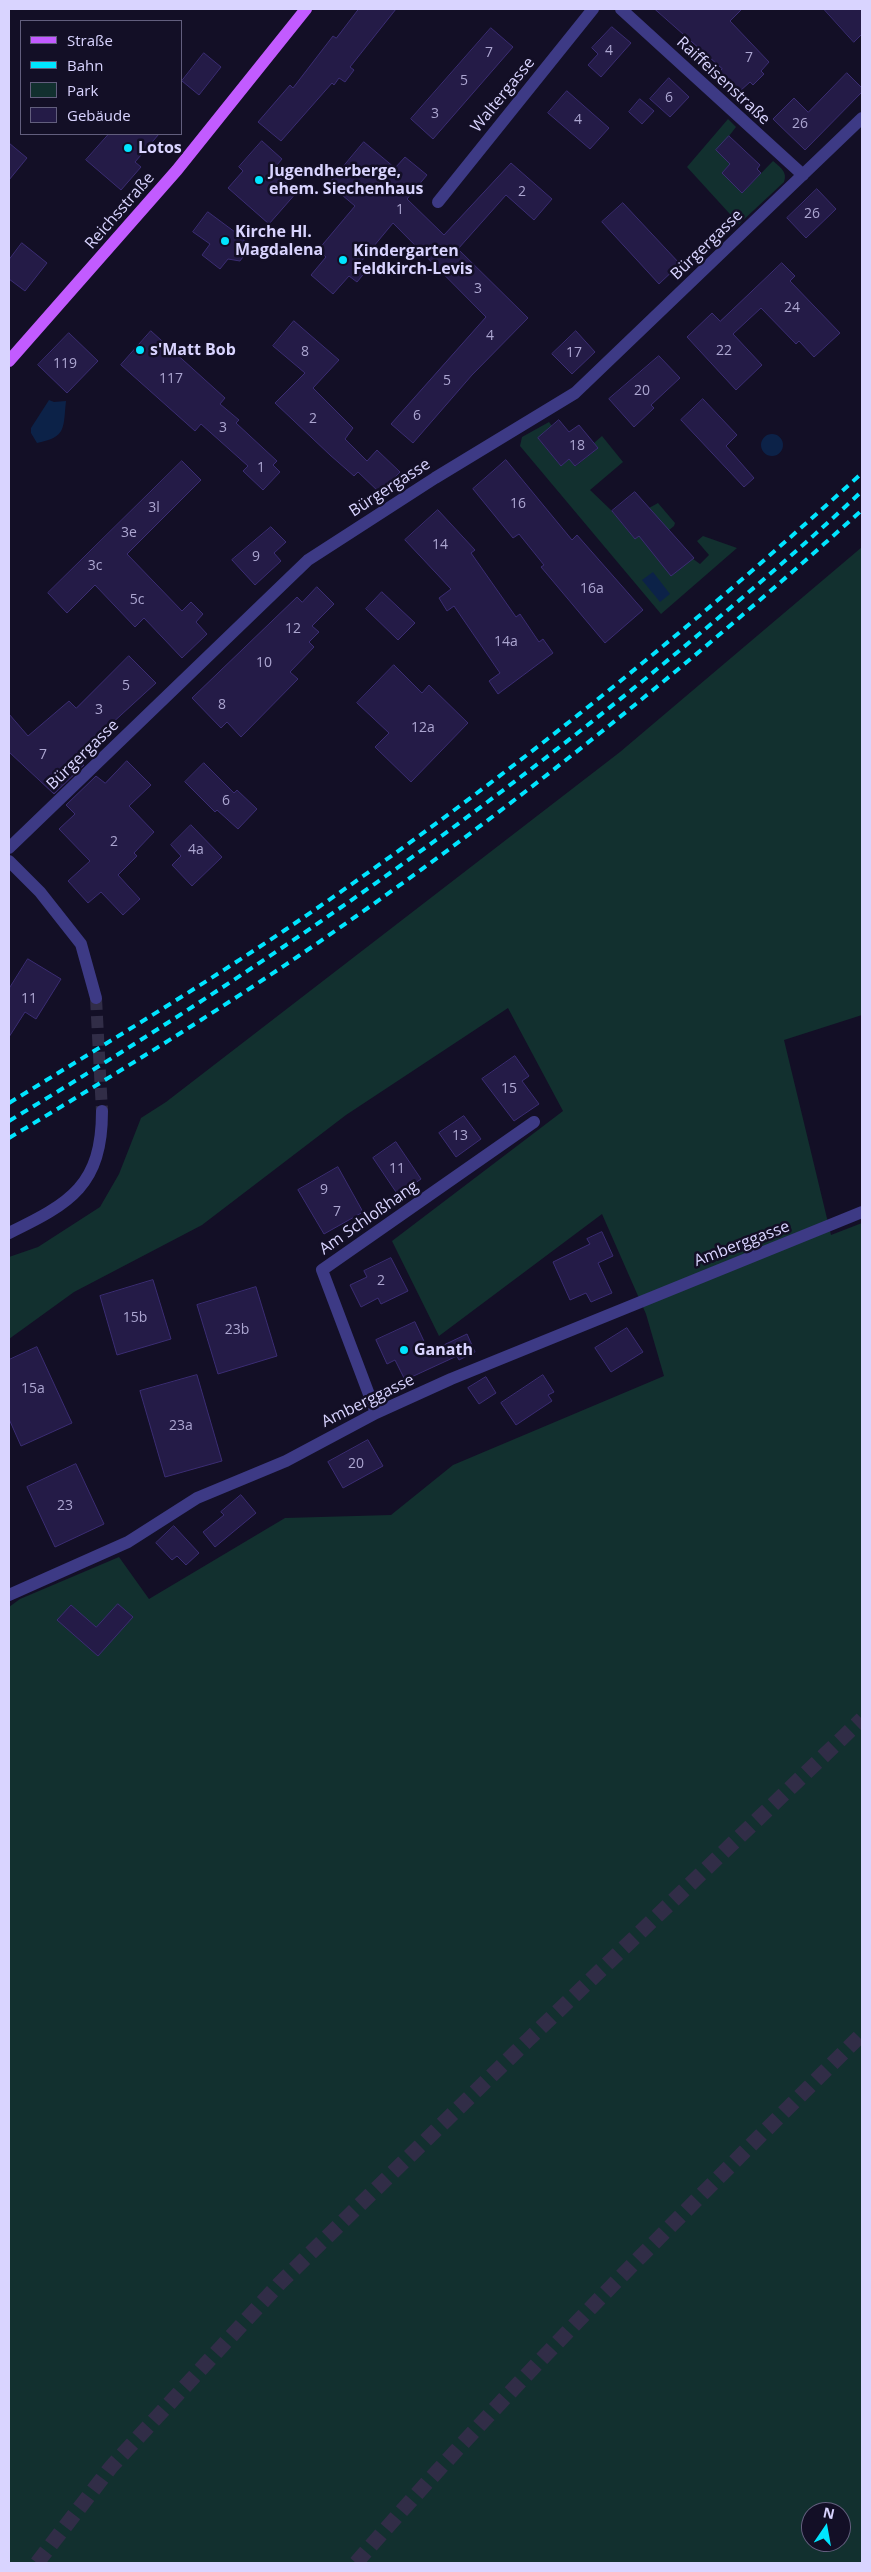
<!DOCTYPE html>
<html>
<head>
<meta charset="utf-8">
<style>
  body { margin:0 }
  #map { position:relative; width:871px; height:2572px; overflow:hidden; background:#130f26; font-family:"Open Sans",sans-serif }
  canvas { display:block }
  .frame { position:absolute; inset:0; border:10px solid #d9d4ff; pointer-events:none }
  .legend { position:absolute; left:20px; top:20px; width:162px; height:115px; box-sizing:border-box; background:#130f26; border:1px solid #625e7d; margin:0; padding:6px 9px; list-style:none; font-size:15px; color:#d9d4ff }
  .legend li { display:flex; align-items:center; gap:10px; height:25px }
  .legend b { width:25px; border:1px solid #625e7d }
  .north { position:absolute; left:801px; top:2502px; width:50px; height:50px; box-sizing:border-box; background:#130f26; border:1px solid #625e7d; border-radius:50%; rotate:12deg; font-size:14px; font-weight:700; line-height:20px; text-align:center; color:#d9d4ff }
  .north::after { content:''; display:block; margin:auto; width:18px; height:22px; background:#00e5ff; clip-path:polygon(50% 0,100% 100%,50% 72%,0 100%) }
</style>
</head>
<body>
<div id="map">
<canvas width="871" height="2572"></canvas>
<div class="frame"></div>
<ul class="legend">
<li><b style="height:6px;background:#c25bff"></b>Straße</li>
<li><b style="height:6px;background:#00e5ff"></b>Bahn</li>
<li><b style="height:14px;background:#12302f"></b>Park</li>
<li><b style="height:14px;background:#241b47"></b>Gebäude</li>
</ul>
<div class="north">N</div>
</div>
<script>
const ctx = document.querySelector('canvas').getContext('2d');
ctx.lineJoin = 'round';
function fillPath(path, color) { ctx.fillStyle = color; ctx.fill(path, 'evenodd'); }
function strokePath(path, color, width, dash) { ctx.strokeStyle = color; ctx.lineWidth = width; ctx.lineCap = dash ? 'butt' : 'round'; ctx.setLineDash(dash || []); ctx.stroke(path); }
function label(font, color, halo, rows, align = 'center') {
  ctx.font = font + ' "Open Sans",sans-serif'; ctx.lineWidth = 5; ctx.setLineDash([]); ctx.textBaseline = 'middle'; ctx.strokeStyle = halo; ctx.fillStyle = color; for (const [text, x, y, turn = 0] of rows) {
    ctx.save(); ctx.translate(x, y); ctx.rotate((+turn || 0) * Math.PI / 180); ctx.textAlign = isNaN(turn) ? turn : align; if (halo) ctx.strokeText(text, 0, 0); ctx.fillText(text, 0, 0); ctx.restore();
  }
}
fillPath(new Path2D(`
  M728,119L736,127L729,136L730,164L722,173L742,193L773,161C780,167 788,172 784,182L739,224L687,167Z
  M549,422L552,426L538,438L561,466L569,459L576,466L598,448L594,443L602,436L623,462L590,490L612,511L635,539L658,520L649,508L658,503L675,523L674,526L662,536L700,564L709,555L697,541L703,536L737,548L661,614L520,446L522,437Z
  M862,547V1015L784,1040L831,1235L862,1223V2563H9V1607L20,1599L119,1557L149,1599L285,1518L391,1515L453,1465L664,1376L646,1314L602,1214L439,1336L392,1241L563,1111L508,1008L346,1115L202,1225L74,1292L9,1339V1257L38,1247L100,1207L119,1174L141,1118L166,1102L620,752ZM811,2512H841V2542H811Z`), '#12302f');
fillPath(new Path2D(`
  M49,400L54,402L66,401C63,428 67,437 37,443L31,433V428Z
  M761 445a11 11 0 1 1 22 0a11 11 0 1 1-22 0Z
  M653,572L670,594L660,602L642,580Z`), '#0c2248');
const building = new Path2D(`
  M359,9H396L350,67L354,70L345,82L339,78L334,85L332,83L281,141L258,122L290,85L293,88L333,36L336,38Z
  M655,9H742L730,21L769,62L761,71L764,74L753,85L750,82L740,91L720,71L722,69Z
  M824,9H862V34L854,42Z
  M612,27L631,43L601,77L588,65L598,54L592,48Z
  M491,28L513,47L433,139L411,119Z
  M204,53L221,67L199,95L182,81Z
  M847,73L862,88V92L805,150L773,119L794,98L808,112Z
  M669,78L689,97L670,117L650,99Z
  M567,91L609,128L590,149L548,113Z
  M640,99L654,111L642,124L629,112Z
  M109,134H159L135,162L141,167L121,190L86,160Z
  M729,136L760,165L757,169L761,173L742,193L722,173L730,164L716,150Z
  M262,141L282,159L272,171L297,192L269,224L228,188L243,171L239,167Z
  M364,142L395,168L405,157L427,175L407,199L444,235L511,163L552,199L534,220L506,195L458,249L528,318L472,375L413,443L391,424L486,317L393,223L359,264L367,270L357,282L349,276L333,294L311,275L326,257L318,250L355,206L329,184Z
  M9,143L27,158L9,180Z
  M817,189L836,209L806,238L787,218Z
  M623,203L680,264L659,284L602,222Z
  M208,212L243,238L248,250L240,261L228,259L220,269L202,255L210,244L193,232Z
  M22,243L47,263L25,291L9,279V260Z
  M782,263L795,276L790,281L840,333L814,357L799,341L796,344L761,308L733,334L762,365L736,390L687,337L712,313L720,321Z
  M294,321L339,360L313,388L353,428L345,439L367,461L377,450L400,472L380,493L358,472L354,476L330,455L275,403L305,373L273,346Z
  M151,331L225,398L220,404L239,420L236,423L277,461L273,465L280,472L263,490L243,471L248,466L201,424L195,431L121,365Z
  M576,331L595,352L572,374L552,354Z
  M69,333L98,361L67,393L38,365Z
  M659,356L680,378L651,405L654,408L634,427L609,399Z
  M703,399L737,435L726,446L754,478L744,487L681,420Z
  M559,420L569,432L579,425L598,448L575,466L569,459L561,466L538,438Z
  M506,460L572,540L577,535L643,610L605,643L541,567L544,565L519,534L513,538L473,489Z
  M182,461L201,480L127,554L182,611L191,602L203,614L196,622L207,634L182,658L144,618L135,627L95,585L67,613L48,593Z
  M635,492L694,558L671,576L639,536L635,539L612,511Z
  M438,510L475,550L471,553L516,617L520,614L539,642L543,639L553,653L498,694L489,681L500,673L454,606L447,611L439,598L451,589L405,540Z
  M271,527L286,542L274,553L281,561L255,585L232,560Z
  M317,587L334,604L312,626L319,632L309,642L314,647L290,672L298,679L241,737L227,722L221,728L192,698L297,597L302,602Z
  M382,592L415,623L398,640L366,609Z
  M129,656L156,683L75,757L84,765L54,794L9,752V714L28,736L69,701L76,708Z
  M394,665L422,693L429,685L468,723L411,782L375,747L389,733L357,703Z
  M127,761L151,785L129,806L154,832L134,853L137,856L118,875L140,899L123,915L101,892L88,903L68,881L90,861L59,829L75,814L66,805L96,776L105,783Z
  M204,763L234,793L237,790L257,809L238,829L217,810L215,812L185,782Z
  M191,825L222,857L192,886L172,865L181,856L171,845Z
  M28,959L61,979L36,1019L25,1012L9,1037V989Z
  M515,1056L529,1076L522,1081L539,1104L514,1121L482,1079Z
  M464,1116L481,1139L456,1157L439,1133Z
  M396,1142L421,1179L398,1195L373,1158Z
  M338,1167L363,1212L324,1234L298,1190Z
  M602,1232L613,1256L598,1263L612,1293L591,1302L586,1293L570,1300L553,1262L590,1244L587,1239Z
  M391,1258L408,1291L381,1304L378,1298L361,1307L350,1285L367,1277L364,1271Z
  M153,1280L171,1339L117,1355L100,1296Z
  M256,1287L277,1356L218,1374L197,1305Z
  M415,1322L429,1352L467,1334L475,1352L459,1360L457,1356L405,1380L395,1360L387,1364L376,1340Z
  M627,1328L643,1352L611,1372L595,1348Z
  M37,1347L72,1423L21,1446L9,1419V1360Z
  M197,1375L222,1461L165,1477L140,1391Z
  M543,1375L554,1392L548,1395L552,1401L516,1425L501,1403Z
  M486,1377L496,1393L479,1404L468,1388Z
  M368,1440L383,1466L343,1488L328,1462Z
  M76,1464L104,1524L55,1547L27,1487Z
  M241,1495L256,1513L215,1547L203,1532L224,1515L221,1512Z
  M174,1526L199,1553L186,1565L177,1556L172,1560L156,1543Z
  M118,1604L133,1617L98,1656L57,1620L71,1605L96,1627Z`);
fillPath(building, '#241b47');
strokePath(building, '#3b2d73', 1);
strokePath(new Path2D(`
  M96,998L102,1111`), '#312d47', 12, [12, 6]);
strokePath(new Path2D(`
  M37,2563L111,2467L280,2283L528,2040L862,1719
  M356,2563C515,2379 690,2206 862,2034`), '#312d47', 15, [15, 8]);
strokePath(new Path2D(`
  M621,9L803,175
  M438,202L593,9
  M9,848L308,560L435,478L575,393L862,118
  M9,861L40,892L81,944L96,998
  M9,1233C71,1203 102,1185 102,1111
  M376,1413L322,1270L534,1122
  M9,1595L128,1542L197,1498L286,1461L376,1413L451,1379L862,1212`), '#3d3a85', 12);
strokePath(new Path2D(`
  M9,361L177,170L306,9`), '#c25bff', 12);
strokePath(new Path2D(`
  M9,1103C102,1046 195,990 285,930C488,793 681,638 862,473
  M9,1121C251,976 482,817 698,635C753,589 809,541 862,491
  M9,1138C126,1068 243,996 355,917C533,792 701,655 862,510`), '#00e5ff', 4, [8, 6]);
for (const [x, y, r, color] of [
  [128,148,5,"#00e5ff"],
  [259,180,5,"#00e5ff"],
  [225,241,5,"#00e5ff"],
  [343,260,5,"#00e5ff"],
  [140,350,5,"#00e5ff"],
  [404,1350,5,"#00e5ff"]
]) { const dot = new Path2D(); dot.arc(x, y, r, 0, 2 * Math.PI); ctx.fillStyle = color; ctx.fill(dot); strokePath(dot, '#130f26', 2); }
label('14px', '#aca6d1', null, [
  ["4",609,51],
  ["7",489,53],
  ["7",749,58],
  ["5",464,81],
  ["6",669,98],
  ["3",435,114],
  ["4",578,120],
  ["26",800,124],
  ["2",522,192],
  ["1",400,210],
  ["26",812,214],
  ["3",478,289],
  ["24",792,308],
  ["4",490,336],
  ["22",724,351],
  ["8",305,352],
  ["17",574,353],
  ["119",65,364],
  ["117",171,379],
  ["5",447,381],
  ["20",642,391],
  ["6",417,416],
  ["2",313,419],
  ["3",223,428],
  ["18",577,446],
  ["1",261,468],
  ["16",518,504],
  ["3l",154,508],
  ["3e",129,533],
  ["14",440,545],
  ["9",256,557],
  ["3c",95,566],
  ["16a",592,589],
  ["5c",137,600],
  ["12",293,629],
  ["14a",506,642],
  ["10",264,663],
  ["5",126,686],
  ["8",222,705],
  ["3",99,710],
  ["12a",423,728],
  ["7",43,755],
  ["6",226,801],
  ["2",114,842],
  ["4a",196,850],
  ["11",29,999],
  ["15",509,1089],
  ["13",460,1136],
  ["11",397,1169],
  ["9",324,1190],
  ["7",337,1212],
  ["2",381,1281],
  ["15b",135,1318],
  ["23b",237,1330],
  ["15a",33,1389],
  ["23a",181,1426],
  ["20",356,1464],
  ["23",65,1506]
]);
label('16px', '#d9d4ff', '#130f26', [
  ["Raiffeisenstraße",723,81,43],
  ["Waltergasse",503,95,-51],
  ["Reichsstraße",120,211,-49],
  ["Bürgergasse",707,245,-44],
  ["Bürgergasse",390,488,-33],
  ["Bürgergasse",83,755,-44],
  ["Am Schloßhang",369,1218,-35],
  ["Amberggasse",742,1244,-21],
  ["Amberggasse",368,1401,-26]
]);
label('bold 16px', '#d9d4ff', '#130f26', [
  ["Lotos",138,148],
  ["Jugendherberge,",269,171],
  ["ehem. Siechenhaus",269,189],
  ["Kirche Hl.",235,232],
  ["Magdalena",235,250],
  ["Kindergarten",353,251],
  ["Feldkirch-Levis",353,269],
  ["s'Matt Bob",150,350],
  ["Ganath",414,1350]
], 'left');
</script>
</body>
</html>
